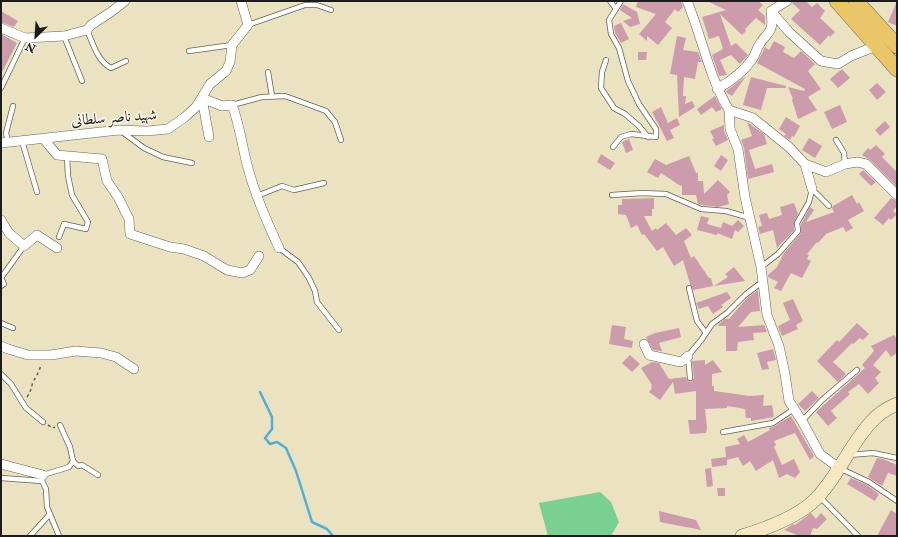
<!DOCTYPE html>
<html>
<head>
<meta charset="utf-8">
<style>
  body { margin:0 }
  #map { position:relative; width:898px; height:537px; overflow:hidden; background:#ebe2c1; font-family:"IM FELL Double Pica",serif }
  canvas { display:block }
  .frame { position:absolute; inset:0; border:2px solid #1c1c1c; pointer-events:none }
  .north { position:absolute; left:16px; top:16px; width:40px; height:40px; -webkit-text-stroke:3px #fbf7ec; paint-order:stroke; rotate:205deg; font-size:11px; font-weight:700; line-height:16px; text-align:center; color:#1c1c1c }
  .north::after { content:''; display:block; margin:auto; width:14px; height:18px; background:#1c1c1c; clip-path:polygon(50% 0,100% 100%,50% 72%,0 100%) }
</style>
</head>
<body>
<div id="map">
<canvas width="898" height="537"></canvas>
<div class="frame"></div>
<div class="north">N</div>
</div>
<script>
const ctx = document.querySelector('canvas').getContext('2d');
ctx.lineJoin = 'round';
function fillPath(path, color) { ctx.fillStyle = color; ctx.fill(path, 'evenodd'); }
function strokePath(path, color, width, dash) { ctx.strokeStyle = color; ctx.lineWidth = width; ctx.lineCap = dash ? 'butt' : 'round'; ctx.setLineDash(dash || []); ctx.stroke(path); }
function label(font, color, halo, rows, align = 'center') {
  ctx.font = font + ' "IM FELL Double Pica",Amiri,serif'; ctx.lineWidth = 3; ctx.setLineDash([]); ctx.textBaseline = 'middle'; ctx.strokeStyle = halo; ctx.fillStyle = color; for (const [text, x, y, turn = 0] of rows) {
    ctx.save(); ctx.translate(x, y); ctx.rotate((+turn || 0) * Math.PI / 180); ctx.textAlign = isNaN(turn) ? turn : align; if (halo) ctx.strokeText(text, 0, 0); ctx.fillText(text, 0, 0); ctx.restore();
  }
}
fillPath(new Path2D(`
  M600,492L611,502L619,522L611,536H548L539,503Z`), '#7acf93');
strokePath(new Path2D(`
  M260,392L272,417V429L265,438L270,444L277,442L286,448L296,471L312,522L327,529L333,536`), '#54aed1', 2.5);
fillPath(new Path2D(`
  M638,1H680L681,2L683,7L678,12L675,9L665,22L672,28L658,45L647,36V41L639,34L656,14L636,7Z
  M707,1H758L763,5L758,10L765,16V25L756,18L745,29L746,31L742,35L720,14L731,46L736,43L748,55L740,64L731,55L720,60L727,75L719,76L712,55L723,49L719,36L709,39L702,17L726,10Z
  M793,1H806L812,7L817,3L825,11L820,18L835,32L830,37L829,35L820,45L791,19L800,10L792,3Z
  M897,1V26L888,22Z
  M623,4L637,12L640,24L630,27L623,21L632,18L620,10Z
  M1,11L18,21L14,27L1,22Z
  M621,23L629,39L621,43L615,33L614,26Z
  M1,34L17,43L1,74Z
  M677,36L686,38L683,50L698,52L702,62H698L695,79L684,77L683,96H686L685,104L692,101L695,107L679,117L677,75L670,74Z
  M774,41L785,47L783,52L794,58L801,51L815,64L808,71L821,89L808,97L817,110L798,119L792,100L793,99L788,87L804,91L805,89L757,63L765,47L769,50Z
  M638,52H647L646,60H638Z
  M842,69L850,78L838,88L830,79Z
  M746,76L732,96L727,93L726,91Z
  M751,77L786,86V88H767L761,110L743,105Z
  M877,83L886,92L877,100L869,90Z
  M715,96L722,109L716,112L712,107L701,115L697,109Z
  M840,105L847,122L832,129L824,112Z
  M661,107L668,123L677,118L680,125L670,130L674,138L667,141L652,112Z
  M786,117L800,126L794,137L792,136L790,140L784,136L786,134L779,129Z
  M885,121L890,127L880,136L875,130Z
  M747,122L764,134L767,144L749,150L755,169L772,164L774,172L748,179L744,148L741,140L752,136Z
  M724,125V131L728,140L716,146L712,139H714L710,131Z
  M809,138L822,146L815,158L802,150Z
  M629,139L633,150L626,153L622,142Z
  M876,145L885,154L882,157L897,172V187L870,160L862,155L868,148L870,150Z
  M601,154L615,163L610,170L597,162Z
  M721,155L728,160L721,171L714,166Z
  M689,156L696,173H698V181H703L704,194L718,180L730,192L727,195L729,204L718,207L702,205L698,204L696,195H682V186L679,185L661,173L658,178L647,172L655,159L666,165Z
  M863,170L876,182L871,186L859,174Z
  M852,195L857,204L859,202L864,211L848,220L853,228L846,232L843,227L826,234L818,243L817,242L807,254L809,255L807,259L811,261L802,278L791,273L781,291L774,288L778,282L768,277V275L777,267L784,253L801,233V224L810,207L814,210L806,222L834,212L832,208L833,206Z
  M654,198V209H652V216H644L652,231L656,228L657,230L666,223L676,235L686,228L692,235L684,241L691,258L694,256L709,278H711L713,286L693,290L690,284L683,260L674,266L663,247L657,251L644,234L642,235L637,225L631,228L626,215L618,214V205H622V199Z
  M891,198L897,201V206L893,211L897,214L891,220L889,218L883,225L874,218Z
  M794,203L798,214L794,222V230L777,248L773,230L760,234L758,227L762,226L759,215L767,213L769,219L782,215L780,207Z
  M701,216L709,218L707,224L721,228L723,222L732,226L738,220L744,226L738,232L735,230L732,239L717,233V235L697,230Z
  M734,267L745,281L714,286L728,277L725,274Z
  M758,290L760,311L751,312L738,327L764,325L767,332L753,333L754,340L738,342L737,351H726V326H718L719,324L725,319H729L747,298Z
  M727,292L731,298L721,305L723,307L713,314L708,306L699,309L696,303Z
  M793,299L803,321L796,325L798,329L782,336L778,326L790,320L783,303Z
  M857,323L869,334L863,340L860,338L853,344L852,343L833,362L846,374L838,382L817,361L837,340L839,342Z
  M612,325L626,327L624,339L633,341L632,348L609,344Z
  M679,328L681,337L659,343L662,351H661L653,350L646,337L655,333Z
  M894,335L897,339V353L891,357L886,350L873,365L881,372L875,378L879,383L868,394L859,384L848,392L850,394L831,411L837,418L828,426L816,412L865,368L862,365L874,351L871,346Z
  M773,349L776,360L767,362L769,369L762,370L757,353Z
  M630,355L640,364L632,372L622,363Z
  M705,360V365L713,360L722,372L712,374V386H714V391L750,396L764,395L763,406L772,405L774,417L751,421V418H746L745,409L727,406V408L705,409L707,428L706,433L690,434L688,420H696V391L675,394L673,382L660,400L649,392L652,388L651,387L652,385L641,368L652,362L659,363L669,379L686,377L687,380L691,382L694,378L692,361Z
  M812,391L819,398L805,411L798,404Z
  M791,416L814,456L810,460L795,433L774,441L776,445L774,447L782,465L794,459L800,472L795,478L787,474L779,478L773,460L756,471L750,461L743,466L738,457L727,460V465L712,467L711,459L726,457L725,447L740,444L737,439L744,435L748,442L770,430L769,428L775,426Z
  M877,458L883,459L897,465V476L888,473L882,486L868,477Z
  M711,468L713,486L707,487L705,469Z
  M851,478L867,485L879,494L875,501L847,484Z
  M717,488H725V496H718Z
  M891,510L897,514V536H877Z
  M659,511L696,520L701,530L660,522Z
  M811,513L816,519L821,513L827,519L817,529L813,528L810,536H800L784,530L793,524L795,525Z`), '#cc9cad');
const lane = new Path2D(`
  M610,1L616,9
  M248,25L305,5H317L331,10
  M87,30C93,43 97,61 111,68L126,61
  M64,36L82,81
  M189,51L232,45
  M606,60L602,72L601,88L614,108L625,114L639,126L648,137
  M268,72L272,96
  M1,88L25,38
  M232,105L262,97L285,96L326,111L335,122L341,140
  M121,131L144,148L163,157L192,163
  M836,140L844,153L845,164
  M22,141L37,192
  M8,142L6,133L13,106
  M613,147L621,137L631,134L656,137V129L639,104L628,81L619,48L611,34L609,20L621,1
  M812,189L829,206
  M612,195L642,193L666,194L701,209L726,211L750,218
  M257,196L282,186L294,190L324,183
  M59,237L64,224L86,229L88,222L72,195L68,176L67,156
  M279,248L298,262L309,278L315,291L317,302L339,330
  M761,267L778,254L798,231L797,223L809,202L812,189
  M1,286L4,284L1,278L24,246
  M689,288L697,321L706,333
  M1,323L13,328
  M1,374L11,384L26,408L43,422
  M690,378L688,356L702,339L712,324L727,313L745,295L762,282
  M802,421L822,400L857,370
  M723,432L773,423L794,409
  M849,455L873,453L897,458
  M73,461L78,466L82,465L98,475
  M839,468L869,482L897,501
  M1,478L42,481
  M820,497L858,536
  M30,536L50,514
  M59,536L47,507L46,489L42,481L43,475L69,467L73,461L70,447L60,425`);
const street = new Path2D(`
  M687,1C702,37 709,77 729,110L753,118L789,147L805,164L826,172L845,164L857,162L866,164L897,195
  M771,11L789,32L821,61L838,64L851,56L876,46
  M771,11L787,1
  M1,28L25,38L64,36L87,30L91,25L111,12L125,1
  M717,89C731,81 744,72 753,58C755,55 756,51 758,47C768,29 774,36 771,11
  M729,110L730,129L738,149L745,197L761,267L767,315L779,346L785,374L789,401L802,421L820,454L839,468
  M209,137L202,98L222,106L232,105C240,125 242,147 248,168C255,195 267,222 279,248
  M43,138L57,155L102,159L107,181L118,197L129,219L130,234L170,247L184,249L204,256L227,270L242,273L250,270L259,256
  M1,143L119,130L147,131L168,129L185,117L196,107L210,84L226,71L230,62L232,45L248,25L241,1
  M805,164L812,189
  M1,220L9,233L24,246L37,235L57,248
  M644,344L649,355L681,362L688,356
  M1,346L8,349L28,355H51L76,351L101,353L116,357L134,369
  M1,464L43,475`);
const secondary = new Path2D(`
  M742,536C765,529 797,517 815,500C838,477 850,444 872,421C879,413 888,408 897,404`);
const primary = new Path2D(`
  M837,1L897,69
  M856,1L897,46`);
strokePath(lane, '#646156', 6);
strokePath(street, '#646156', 10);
strokePath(secondary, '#646156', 14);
strokePath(primary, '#646156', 16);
strokePath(new Path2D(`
  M27,397C31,391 31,388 33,382C36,376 40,371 41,364
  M48,425L53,428L55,427`), '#646156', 1.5, [3, 3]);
strokePath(lane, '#fff', 4.5);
strokePath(street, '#fff', 9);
strokePath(secondary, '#f7e8c3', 13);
strokePath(primary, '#eac669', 15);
label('15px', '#1c1c1c', '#fbf7ec', [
  ["شهید ناصر سلطانی",114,119,-4]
]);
</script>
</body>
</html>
